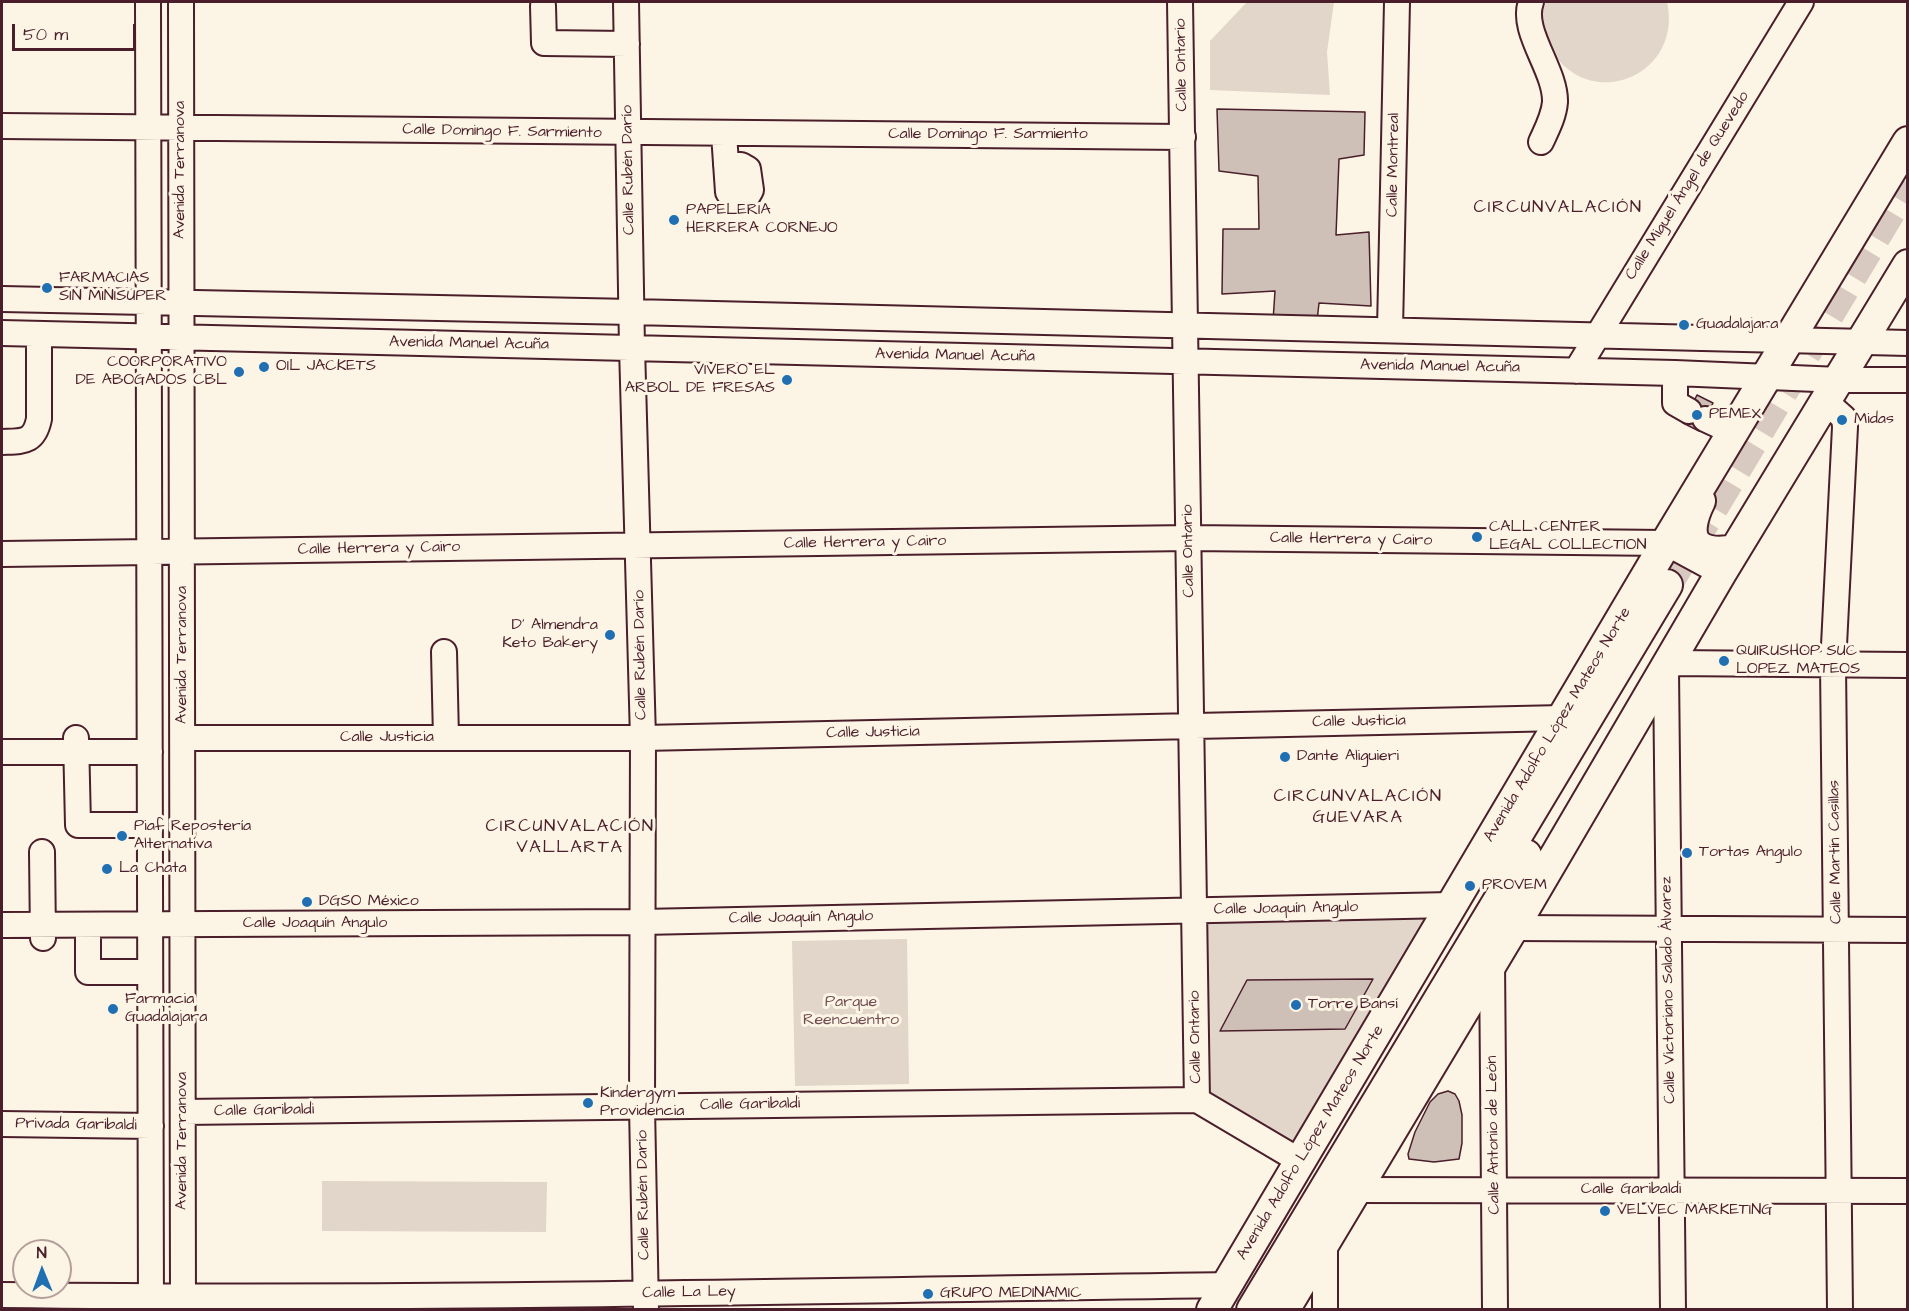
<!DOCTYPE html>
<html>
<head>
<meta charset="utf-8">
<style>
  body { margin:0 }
  #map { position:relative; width:1909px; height:1311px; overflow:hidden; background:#fcf5e5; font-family:"Architects Daughter",sans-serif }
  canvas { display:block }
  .frame { position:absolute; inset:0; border:3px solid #4a1f2b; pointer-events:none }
  .north { position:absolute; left:12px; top:1239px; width:60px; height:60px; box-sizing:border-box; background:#fcf5e5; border:2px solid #b59f9b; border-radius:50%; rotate:359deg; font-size:16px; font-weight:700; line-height:24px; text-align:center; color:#4a1f2b }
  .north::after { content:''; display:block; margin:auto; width:21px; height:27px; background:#1f6fb2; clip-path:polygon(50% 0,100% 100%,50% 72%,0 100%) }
  .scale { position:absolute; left:12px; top:24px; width:124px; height:27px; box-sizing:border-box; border:3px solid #4a1f2b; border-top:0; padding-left:8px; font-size:18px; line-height:21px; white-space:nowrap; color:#4a1f2b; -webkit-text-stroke:4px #fcf5e5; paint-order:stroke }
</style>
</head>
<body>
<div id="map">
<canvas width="1909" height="1311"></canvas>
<div class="frame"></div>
<div class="north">N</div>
<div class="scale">50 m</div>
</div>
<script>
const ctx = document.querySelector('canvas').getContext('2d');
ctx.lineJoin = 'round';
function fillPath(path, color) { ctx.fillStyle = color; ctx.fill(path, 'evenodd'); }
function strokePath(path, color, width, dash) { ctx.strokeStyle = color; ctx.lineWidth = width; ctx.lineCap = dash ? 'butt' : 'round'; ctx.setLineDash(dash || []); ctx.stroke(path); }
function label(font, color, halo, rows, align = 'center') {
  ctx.font = font + ' "Architects Daughter",sans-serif'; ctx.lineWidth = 6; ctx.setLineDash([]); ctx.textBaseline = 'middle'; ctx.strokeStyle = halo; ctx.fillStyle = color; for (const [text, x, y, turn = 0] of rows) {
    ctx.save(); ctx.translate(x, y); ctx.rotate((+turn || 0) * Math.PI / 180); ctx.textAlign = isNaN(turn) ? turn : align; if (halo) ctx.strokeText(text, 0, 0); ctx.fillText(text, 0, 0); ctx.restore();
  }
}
fillPath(new Path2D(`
  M1283,2H1334L1327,52L1330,95L1210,90V41L1246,3Z
  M1546,2H1667C1683,74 1594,112 1554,54C1548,44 1542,32 1542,20C1542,14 1544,7 1546,2Z
  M1433,919L1297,1148L1208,1095L1206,922Z
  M907,939L909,1084L795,1086L792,941Z
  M322,1181L547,1182L546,1232L322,1231Z`), '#e2d5ca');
const building = new Path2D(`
  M1217,109L1365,112L1364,155L1339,159L1336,235L1369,232L1371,306L1319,303L1317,321H1273L1275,291L1222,294L1223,229H1259L1258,176L1219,171Z
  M1697,395L1713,403L1699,431L1683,423Z
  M1373,979L1345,1029L1220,1031L1247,980Z
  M1448,1091L1455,1094L1459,1101L1462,1115V1143L1459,1159L1434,1162L1409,1159L1408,1154L1415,1132L1430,1102L1438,1094Z`);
fillPath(building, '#cfc0b7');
strokePath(building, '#4a1f2b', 1.5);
strokePath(new Path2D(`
  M1667,585L1908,183`), '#d8cac0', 30, [30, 15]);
const minor = new Path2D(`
  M148,2L151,1310
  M181,2L183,1310
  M626,2L632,347L643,738L642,1107L646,1310
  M1180,2L1197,1100
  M1531,2C1520,31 1556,70 1555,102C1554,116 1547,129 1541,142
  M543,6L544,43L627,44
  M2,126L1183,137
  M724,134L728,192L732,198L747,197L751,190L748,169L741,165H726
  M2,299L632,312L1908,343
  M1390,329L1397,2
  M2,333L1675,373L1840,380H1908
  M1576,371L1801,2
  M1675,373V403L1689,411
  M1826,402L1844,418L1845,427L1833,665L1840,1310
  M1705,419L1733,432
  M2,442C23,441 34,443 39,419V334
  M2,554L1189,538L1666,543L1714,569
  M444,652L446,738
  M1670,663L1908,665
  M1666,671L1673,1310
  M76,738L78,825H150
  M183,738H643L1563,718
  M2,752H150
  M42,852L43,938
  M2,925L642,922L1451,905
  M88,925V972H150
  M1513,928L1908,930
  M1492,961L1495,1310
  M183,1112L1197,1100L1300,1161
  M2,1124L151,1126
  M1355,1190L1908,1191
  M2,1295C410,1300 818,1291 1226,1285
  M1325,1310V1241`);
const major = new Path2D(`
  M1700,501C1682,537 1693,558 1735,550
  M1496,870L1667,585
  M1212,1310L1666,543L1908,142
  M1252,1310L1526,855
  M1284,1310L1513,928L1721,573L1908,265`);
strokePath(minor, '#4a1f2b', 28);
strokePath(major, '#4a1f2b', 34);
strokePath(minor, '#fcf5e5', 24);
strokePath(major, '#fcf5e5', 30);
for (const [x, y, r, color] of [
  [674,220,6,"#1f6fb2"],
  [47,288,6,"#1f6fb2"],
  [1684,325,6,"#1f6fb2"],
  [264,367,6,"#1f6fb2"],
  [239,372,6,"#1f6fb2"],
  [787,380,6,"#1f6fb2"],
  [1697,415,6,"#1f6fb2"],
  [1842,420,6,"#1f6fb2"],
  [1477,537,6,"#1f6fb2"],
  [610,635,6,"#1f6fb2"],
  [1724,661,6,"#1f6fb2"],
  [1285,757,6,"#1f6fb2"],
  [122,836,6,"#1f6fb2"],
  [1687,853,6,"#1f6fb2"],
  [107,869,6,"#1f6fb2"],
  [1470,886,6,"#1f6fb2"],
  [307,902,6,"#1f6fb2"],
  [1296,1005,6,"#1f6fb2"],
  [113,1009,6,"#1f6fb2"],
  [588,1103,6,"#1f6fb2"],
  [1605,1211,6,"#1f6fb2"],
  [928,1294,6,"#1f6fb2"]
]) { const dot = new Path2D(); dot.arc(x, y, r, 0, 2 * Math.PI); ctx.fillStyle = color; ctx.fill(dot); strokePath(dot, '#fcf5e5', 2); }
label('16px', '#4a1f2b', '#fcf5e5', [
  ["Calle Ontario",1182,65,-91],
  ["Calle Domingo F. Sarmiento",502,132,1],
  ["Calle Domingo F. Sarmiento",988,135],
  ["Calle Montreal",1394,165,-89],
  ["Avenida Terranova",181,170,-90],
  ["Calle Rubén Darío",629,170,-91],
  ["Calle Miguel Ángel de Quevedo",1688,186,-58],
  ["Avenida Manuel Acuña",469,344,1],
  ["Avenida Manuel Acuña",955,356,1],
  ["Avenida Manuel Acuña",1440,367,1],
  ["Calle Herrera y Cairo",1351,540,1],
  ["Calle Herrera y Cairo",865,543,-1],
  ["Calle Herrera y Cairo",379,549,-1],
  ["Calle Ontario",1189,551,-91],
  ["Avenida Terranova",183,655,-90],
  ["Calle Rubén Darío",641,655,-91],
  ["Calle Justicia",1359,722,-1],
  ["Avenida Adolfo López Mateos Norte",1558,725,-59],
  ["Calle Justicia",873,733,-1],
  ["Calle Justicia",387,738],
  ["Calle Martín Casillas",1836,852,-91],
  ["Calle Joaquín Angulo",1286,909,-1],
  ["Calle Joaquín Angulo",801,918,-1],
  ["Calle Joaquín Angulo",315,924],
  ["Calle Victoriano Salado Álvarez",1669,990,-91],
  ["Calle Ontario",1196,1037,-91],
  ["Calle Garibaldi",750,1105,-1],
  ["Calle Garibaldi",264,1111,-1],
  ["Privada Garibaldi",76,1125,1],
  ["Calle Antonio de León",1494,1135,-91],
  ["Avenida Terranova",183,1141,-90],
  ["Avenida Adolfo López Mateos Norte",1311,1143,-59],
  ["Calle Garibaldi",1631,1190],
  ["Calle Rubén Darío",644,1195,-91],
  ["Calle La Ley",689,1293,-1]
]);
label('16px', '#4a1f2b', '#fcf5e5', [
  ["PAPELERIA",686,211],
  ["HERRERA CORNEJO",686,229],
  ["FARMACIAS",59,279],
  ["SIN MINISÚPER",59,297],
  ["Guadalajara",1696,325],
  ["COORPORATIVO",227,363,"right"],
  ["DE ABOGADOS CBL",227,381,"right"],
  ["OIL JACKETS",276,367],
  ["VIVERO EL",775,371,"right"],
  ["ARBOL DE FRESAS",775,389,"right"],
  ["PEMEX",1709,415],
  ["Midas",1854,420],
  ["CALL CENTER",1489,528],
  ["LEGAL COLLECTION",1489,546],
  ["D' Almendra",598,626,"right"],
  ["Keto Bakery",598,644,"right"],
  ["QUIRUSHOP SUC",1736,652],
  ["LOPEZ MATEOS",1736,670],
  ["Dante Aliguieri",1297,757],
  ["Piaf Repostería",134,827],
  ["Alternativa",134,845],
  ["Tortas Angulo",1699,853],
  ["La Chata",119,869],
  ["PROVEM",1482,886],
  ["DGSO México",319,902],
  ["Farmacia",125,1000],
  ["Guadalajara",125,1018],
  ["Torre Bansí",1308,1005],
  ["Kindergym",600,1094],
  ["Providencia",600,1112],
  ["VELVEC MARKETING",1617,1211],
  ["GRUPO MEDINAMIC",940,1294]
], 'left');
label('16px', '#704c53', '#fcf5e5', [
  ["Parque",851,1003],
  ["Reencuentro",851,1021]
]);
ctx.letterSpacing = '1.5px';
label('18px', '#4a1f2b', '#fcf5e5', [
  ["CIRCUNVALACIÓN",1558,208],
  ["CIRCUNVALACIÓN",1358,797],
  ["GUEVARA",1358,818],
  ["CIRCUNVALACIÓN",570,827],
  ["VALLARTA",570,848]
]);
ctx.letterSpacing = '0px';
</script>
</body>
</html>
